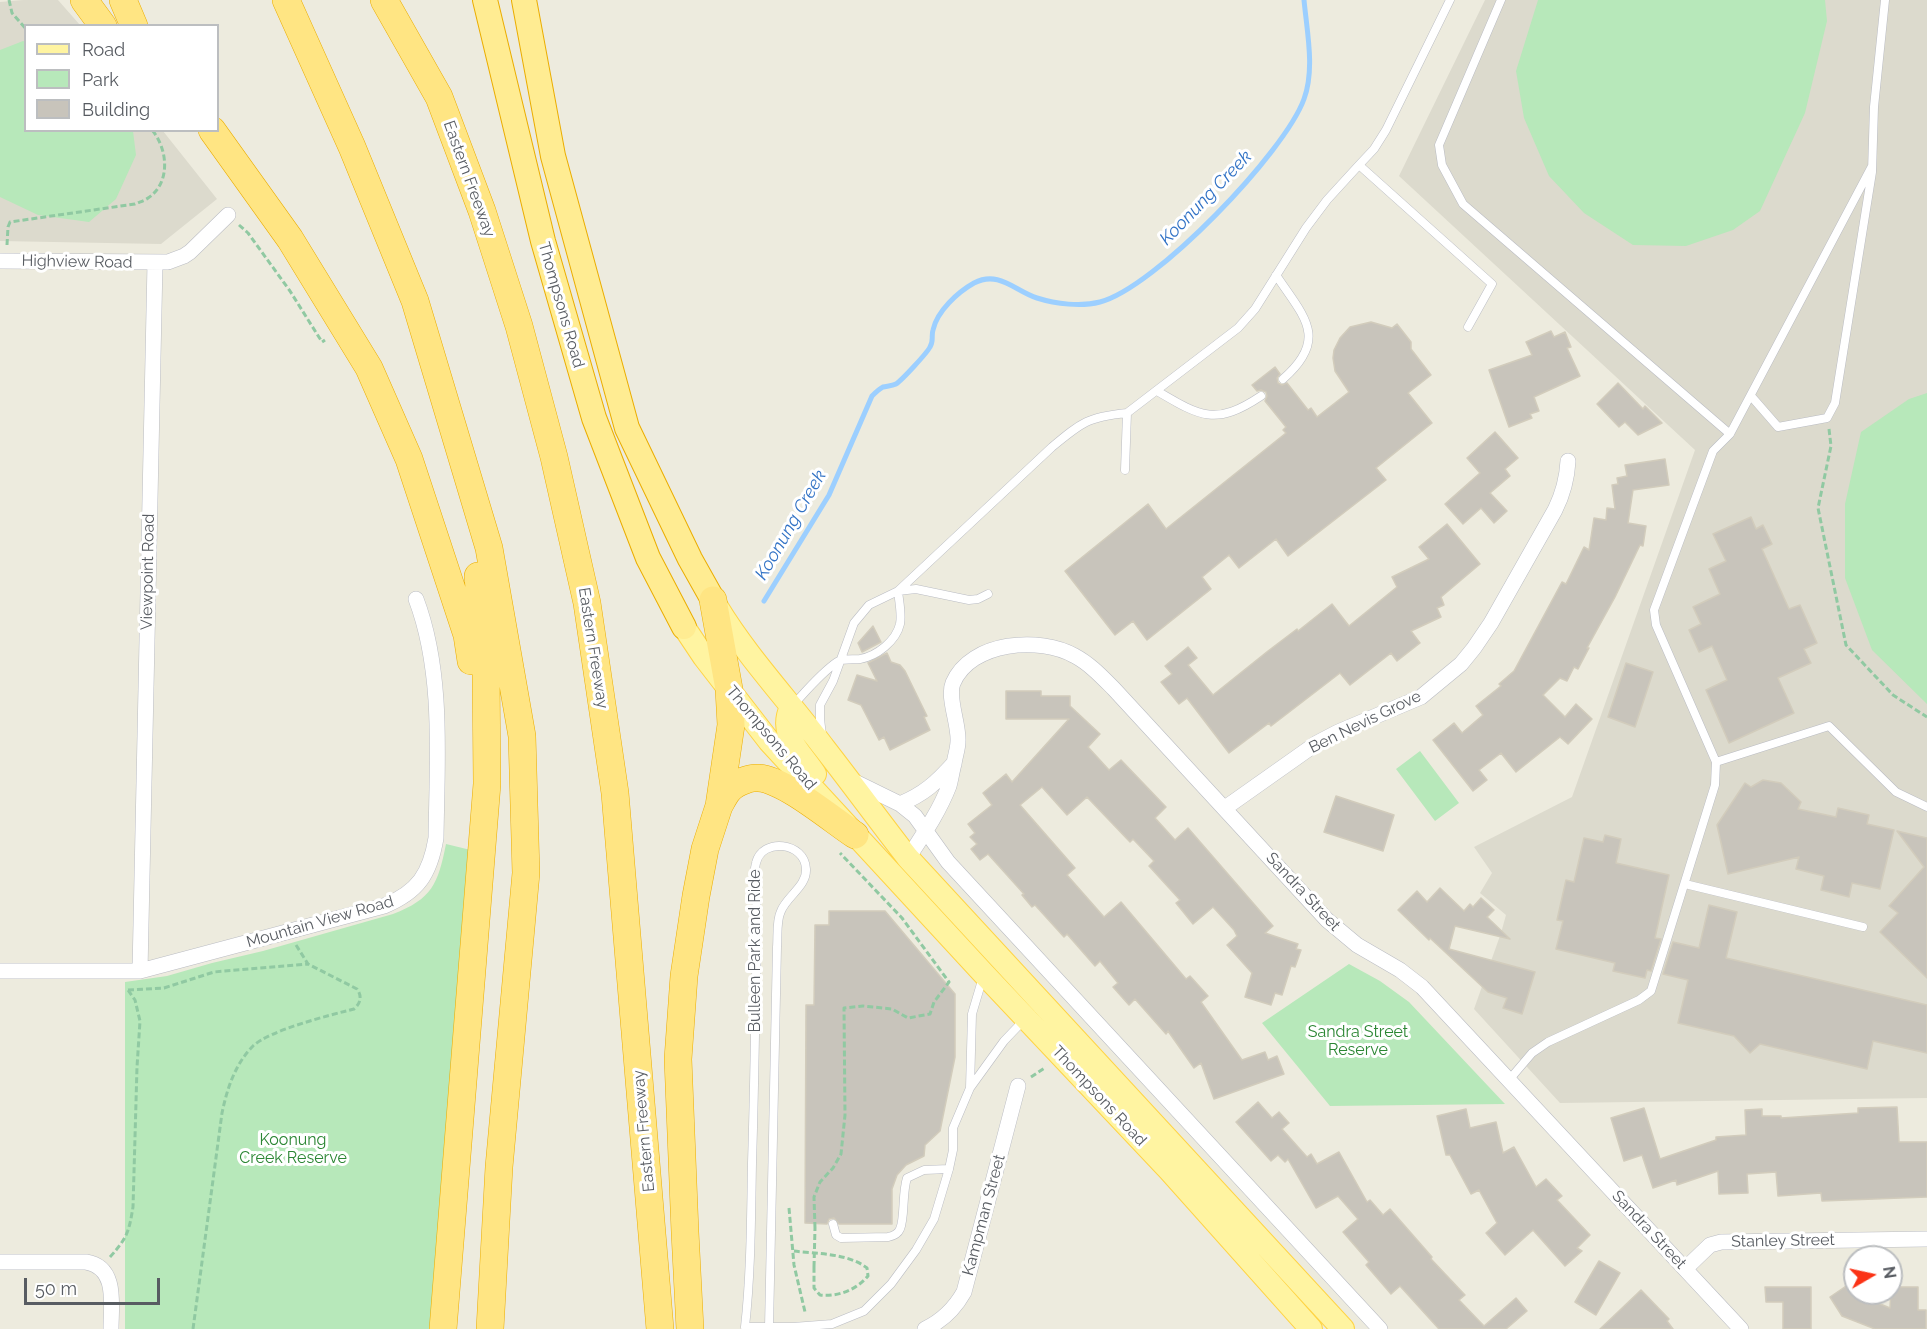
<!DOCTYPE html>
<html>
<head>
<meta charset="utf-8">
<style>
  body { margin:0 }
  #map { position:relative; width:1927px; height:1329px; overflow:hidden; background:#edebde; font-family:Raleway,sans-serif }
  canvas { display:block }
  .legend { position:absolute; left:24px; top:24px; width:195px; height:108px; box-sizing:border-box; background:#fff; border:2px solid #bcbec0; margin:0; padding:8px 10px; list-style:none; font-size:18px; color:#585c62 }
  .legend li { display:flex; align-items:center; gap:12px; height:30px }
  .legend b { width:30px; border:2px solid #bcbec0 }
  .north { position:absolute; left:1843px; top:1245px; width:60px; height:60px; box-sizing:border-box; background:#fff; border:2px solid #bcbec0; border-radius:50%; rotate:81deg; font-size:16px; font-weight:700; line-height:24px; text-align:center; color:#585c62 }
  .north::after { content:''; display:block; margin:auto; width:21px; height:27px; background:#fb3316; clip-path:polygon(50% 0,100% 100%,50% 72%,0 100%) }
  .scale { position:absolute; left:24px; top:1278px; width:136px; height:27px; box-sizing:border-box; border:3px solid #585c62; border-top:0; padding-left:8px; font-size:18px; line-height:21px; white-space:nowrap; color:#585c62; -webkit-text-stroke:4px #fff; paint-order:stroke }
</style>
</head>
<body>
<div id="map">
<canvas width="1927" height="1329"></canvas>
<ul class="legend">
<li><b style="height:8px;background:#fff4a1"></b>Road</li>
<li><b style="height:16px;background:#b7e8ba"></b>Park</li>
<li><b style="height:16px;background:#c8c4bb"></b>Building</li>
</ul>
<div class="north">N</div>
<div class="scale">50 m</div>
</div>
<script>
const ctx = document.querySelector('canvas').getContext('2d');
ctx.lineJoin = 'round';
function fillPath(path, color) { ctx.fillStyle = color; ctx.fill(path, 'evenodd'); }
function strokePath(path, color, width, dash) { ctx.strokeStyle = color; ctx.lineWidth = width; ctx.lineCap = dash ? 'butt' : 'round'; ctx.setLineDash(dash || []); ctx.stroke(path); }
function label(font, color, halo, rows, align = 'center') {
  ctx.font = font + ' Raleway,sans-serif'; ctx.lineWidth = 6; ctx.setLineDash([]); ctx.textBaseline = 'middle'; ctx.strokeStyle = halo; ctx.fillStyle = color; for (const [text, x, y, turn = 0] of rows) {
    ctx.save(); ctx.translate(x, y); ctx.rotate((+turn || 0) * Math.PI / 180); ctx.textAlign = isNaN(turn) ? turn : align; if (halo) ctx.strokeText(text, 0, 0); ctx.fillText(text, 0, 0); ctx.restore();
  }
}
fillPath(new Path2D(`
  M23,0H58L80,25L26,26V130L163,131L217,199L161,244L0,241V2Z
  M1485,0H1927V1098L1560,1103L1474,1009L1501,933L1506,915L1480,893L1492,873L1474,847L1572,797L1695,450L1399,176Z`), '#dcdacd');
fillPath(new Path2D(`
  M1538,0H1825L1827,21L1805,113L1760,211L1733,230L1686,246L1633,245L1584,213L1549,176L1524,118L1516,71Z
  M23,41L26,42V130L133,131L136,155L116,199L89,222L38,215L0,197V50Z
  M1927,393V704L1872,650L1845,578V504L1861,432L1909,399Z
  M1420,751L1459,803L1435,821L1396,769Z
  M446,844L483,853L452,1329H125V982L167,976L212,963L263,951L393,914C432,899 438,884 446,844Z
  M1349,964L1380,981L1409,1002L1505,1104L1330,1106L1262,1023Z`), '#b7e8ba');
strokePath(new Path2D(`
  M764,601L829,495L872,396C875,393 879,389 883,387C887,386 892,386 896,384C902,380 927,353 930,347C934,341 931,336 933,330C937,311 958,292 974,283C999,270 1015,291 1037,298C1056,304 1081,307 1100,302C1155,288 1285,152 1304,99C1315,69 1307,32 1304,0`), '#9ccfff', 5);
const building = new Path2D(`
  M1371,322L1392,328L1397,324L1411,342V349L1431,375L1408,393L1432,423L1376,468L1386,480L1288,556L1276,539L1239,568L1229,555L1202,577L1211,589L1147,640L1133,621L1115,635L1065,571L1148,504L1166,529L1286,433L1283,430L1286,427L1265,401L1267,396L1266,392L1261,390L1257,391L1252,385L1275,367L1280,374L1277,378L1278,383L1282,385L1287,383L1308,410L1311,408L1317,417L1349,392L1335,371L1333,358L1334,350L1340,338L1350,327Z
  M1551,331L1554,337L1565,332L1571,347L1567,348L1580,376L1534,397L1539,411L1530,414L1532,418L1509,427L1489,370L1532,355L1526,342Z
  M1618,383L1643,409L1645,406L1662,423L1638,435L1625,422L1619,427L1597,404Z
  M1495,432L1518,458L1505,469L1510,476L1490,493L1507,511L1494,523L1481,508L1463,524L1445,504L1480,473L1467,458Z
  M1665,459L1669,485L1633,490L1628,523L1646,526L1643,546L1640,545L1615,597L1587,648H1589L1578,669L1574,667L1567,681L1560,678L1543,695L1565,717L1576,704L1592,719L1568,744L1560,737L1516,772L1501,753L1479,770L1487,780L1473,791L1433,740L1454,723L1462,733L1483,715L1476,706L1501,686L1499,684L1514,671L1562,582L1566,584L1584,547L1589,550L1594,518L1606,520L1607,508L1615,509L1612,485L1618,484L1617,478L1627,476L1625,465Z
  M1751,517L1756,529L1763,525L1772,544L1762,549L1789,609L1800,605L1817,643L1804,649L1811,663L1778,678L1794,713L1729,743L1706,690L1727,680L1712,646L1699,652L1689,630L1701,624L1693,607L1720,594L1709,569L1726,561L1713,534Z
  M1447,524L1480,564L1441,597L1444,605L1437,608L1441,617L1411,631L1420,643L1397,661L1391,653L1350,685L1340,673L1271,726L1269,723L1229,753L1187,698L1179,704L1161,682L1172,674L1165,666L1188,647L1197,658L1188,665L1213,695L1268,651L1297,629L1298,631L1332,604L1349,626L1397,587L1392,577L1429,559L1419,547Z
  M873,626L881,642L862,652L858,643Z
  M887,653L891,662L900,665L905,671L927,716L924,717L930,730L890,750L884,737L879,740L861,705L848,700L857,675L877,681L868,663Z
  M1626,663L1653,672L1635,727L1608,717Z
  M1006,691H1041V696H1070V706L1100,734L1088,747L1109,770L1121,760L1166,807L1155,818L1175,840L1188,828L1273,926L1265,933L1298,944L1296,949L1301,950L1295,967L1291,966L1282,995L1275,993L1271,1005L1245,997L1252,973L1227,945L1237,936L1234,930L1213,907L1193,924L1176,903L1180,900L1149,866L1154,861L1133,839L1130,842L1087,797L1067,815L1042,787L1020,805L1075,868L1067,875L1104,917L1121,902L1186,979L1190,976L1208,996L1201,1002L1242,1060L1265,1052L1268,1060L1277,1056L1284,1074L1214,1099L1201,1063L1194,1068L1168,1031L1166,1034L1135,999L1129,1005L1113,987L1118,983L1100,961L1095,966L1067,934L1064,937L1035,905L1032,907L1022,895L1024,894L988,854L980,860L971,849L977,844L970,837L975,833L968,824L992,805L983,793L1006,774L1012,782L1069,719H1006Z
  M1763,780L1781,783L1801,802L1798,809L1836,817L1838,808L1869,815L1867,824L1894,830L1880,889L1852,883L1849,897L1821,890L1824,876L1796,869L1799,857L1728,874L1717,825L1745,783L1751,787Z
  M1336,796L1394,815L1383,851L1324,832Z
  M1897,831L1927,838V978L1880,932L1898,913L1889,906L1924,867Z
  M1605,835L1621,839L1616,863L1669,875L1655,938L1661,939L1651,971L1647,970L1645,978L1613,971L1615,963L1556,949L1563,921L1557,920L1566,880L1574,882L1584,838L1603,842Z
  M1440,888L1464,911L1470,904L1473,907L1481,898L1494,910L1487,917L1510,939L1455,926L1449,949L1535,972L1522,1014L1503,1008L1507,998L1488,992L1430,938L1429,940L1398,910L1417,891L1427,902Z
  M1709,905L1737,912L1726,958L1927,1005V1053L1873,1041L1867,1069L1760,1044L1750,1053L1734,1036L1678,1023L1688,980L1663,974L1673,942L1699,948Z
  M829,911H885L955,994V1057L940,1131L925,1145L924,1156L906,1165L897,1175L892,1189V1224H839L834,1218L829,1219L827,1224L805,1223L806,1005H814L815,925H829Z
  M1258,1102L1272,1118L1279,1112L1289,1123L1282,1129L1307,1157L1311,1154L1317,1164L1339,1152L1367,1202L1370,1200L1383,1215L1390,1209L1432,1257L1431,1259L1465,1295L1459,1300L1484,1326L1516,1298L1527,1311L1506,1329H1439L1400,1286L1391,1294L1366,1265L1369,1262L1343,1232L1358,1219L1338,1196L1316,1208L1288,1159L1285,1162L1278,1155L1271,1161L1236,1122Z
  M1897,1107L1899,1142H1927V1197L1822,1201L1821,1193L1778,1196L1776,1172L1747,1174L1748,1193L1719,1194L1718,1171L1677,1185L1676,1180L1653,1188L1642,1155L1624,1161L1611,1118L1644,1108L1660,1159L1716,1140V1137L1746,1135L1745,1110L1762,1109V1116H1781V1118L1858,1113V1108Z
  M1466,1109L1470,1128L1496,1122L1503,1153L1514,1147L1536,1187L1546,1179L1562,1196L1557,1200L1590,1235L1577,1248L1582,1251L1565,1266L1533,1230L1505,1255L1486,1233L1497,1223L1479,1190L1471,1194L1450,1155H1446L1437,1116Z
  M1599,1261L1620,1273L1596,1315L1575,1302Z
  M1852,1282L1855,1287V1293H1859L1861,1296L1890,1308L1891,1287H1918V1310H1926V1329H1875L1842,1316L1830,1297Z
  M1765,1287H1811V1329H1783V1302H1766Z
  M1641,1290L1669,1319L1667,1321L1673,1329H1600Z`);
fillPath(building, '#c8c4bb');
strokePath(building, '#d2ccbc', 1.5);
const service = new Path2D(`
  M1501,0L1439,145L1442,165L1463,204L1730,434
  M1359,165L1374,149L1386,130L1450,0
  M1276,275C1303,316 1330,338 1283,379
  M1157,391C1201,417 1216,426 1261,396
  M1751,396L1778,427L1827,418L1835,403L1872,172L1874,107L1885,0
  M1125,470L1127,413L1238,328L1255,309L1306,228L1327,200L1359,165L1492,284L1468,327
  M794,704C807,690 821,673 837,662C843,658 853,660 860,659C877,656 896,641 900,624C902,614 899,601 898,591L1052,447C1082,422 1088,417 1127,413
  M822,735L820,719V705L833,681L854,623L869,605L898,591L916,589L969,600L978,599L988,594
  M1716,762L1829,726L1896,792L1927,807
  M1685,884L1863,927
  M1509,1080L1532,1053L1548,1042L1639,1000L1651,991L1715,785L1716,762L1656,625L1654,610L1713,451L1730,434L1872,166
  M970,1088L972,1014L983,977
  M833,1224L836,1235L841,1238L888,1237C893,1236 898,1234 900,1229C905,1218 902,1193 907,1178L924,1170L949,1169
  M769,1327L777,947C778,936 776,921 781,911C787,896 807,886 806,869C805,842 762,837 756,863C753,873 756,881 756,890C757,919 757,948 756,977C755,1039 754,1101 752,1163C751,1218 751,1273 745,1327H793L832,1324L864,1311L891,1284L916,1250L934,1219L949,1169L953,1150V1128L970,1088L1004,1041L1025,1019`);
const minor = new Path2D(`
  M0,261L168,262L184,256L190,252L228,215
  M851,780L900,804L915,816L948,862L1380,1329
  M900,804C924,794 936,783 954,763
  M1225,808L1317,743L1338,732L1421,697L1461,664L1474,648L1491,623L1555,510C1563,494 1567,480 1568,461
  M908,858C923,835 939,812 949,786C951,779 952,771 954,764C955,756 958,749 958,741C959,724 947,697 953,683C971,641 1040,636 1075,656C1090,664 1102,677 1114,689L1327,920L1357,945L1400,970L1422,987L1741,1329
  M0,971H140L384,906C418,892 430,874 436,838C437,760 444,673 416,599
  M140,971L155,263
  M0,1262H86C118,1267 111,1305 111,1329
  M1685,1269L1710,1245L1721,1242L1927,1239
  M925,1329C942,1321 955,1308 964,1292L1018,1086`);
const primary = new Path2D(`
  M717,607C748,658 789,701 825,749C853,785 880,822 908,858L1343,1329
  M684,627L704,657L769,741L984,974L1169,1170L1311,1329
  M791,707C778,735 800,751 815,774`);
const trunk = new Path2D(`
  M485,0L543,241L594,418L648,558L684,627
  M524,0L553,156L627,428L690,559L713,600`);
const motorway = new Path2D(`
  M84,0L103,26
  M123,0L134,26
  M286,0L352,147L415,301L489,548L522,736L526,873L499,1167L490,1329
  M384,0L439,97L482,211L519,326L554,457L587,603L615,793L660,1329
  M212,130L290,239L369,368L409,459L467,635L471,661
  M719,806C722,801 725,794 729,790C735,783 750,777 759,778C785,780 832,820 855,835
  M443,1329L487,784L486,668L478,576
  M690,1329L685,1232L678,1059L684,976L696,896L705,849L719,806L731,725L729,689L713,600`);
strokePath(service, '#babcc3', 9);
strokePath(minor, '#babcc3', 16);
strokePath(primary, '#ffd445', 24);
strokePath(trunk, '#ebad00', 26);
strokePath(motorway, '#ebad00', 28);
strokePath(new Path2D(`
  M9,0L12,13L26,29
  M239,225L248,233L290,291L322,342L325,340
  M7,245L8,227L10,222L135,204C139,202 144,201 148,198C171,183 168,149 152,130
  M1829,429L1831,446L1818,508L1846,645L1893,695L1927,717
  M128,990L164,988L214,972L308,964
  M1031,1077L1046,1067
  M789,1208L794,1265L805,1312
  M815,1228L814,1197L820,1182L833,1168L841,1154L845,1115L844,1008L863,1006L892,1009L908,1018L930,1014L934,1002L949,982L902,918L840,853
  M794,1251C817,1254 848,1253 867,1268L868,1276C856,1290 838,1297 820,1295L814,1288V1267
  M110,1257C127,1238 129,1232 133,1207L137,1067L140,1021L135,1000L128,990
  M193,1329L222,1113C227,1089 235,1064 253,1046C270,1030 330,1015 354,1009C361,1003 362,996 357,989L308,964L296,945`), '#90c9a2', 3, [6, 3]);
strokePath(service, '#fff', 8);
strokePath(minor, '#fff', 15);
strokePath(primary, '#fff4a1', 22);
strokePath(trunk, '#ffec92', 24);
strokePath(motorway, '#ffe583', 27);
strokePath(new Path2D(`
  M814,1267L815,1228`), '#90c9a2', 3, [6, 3]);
label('16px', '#585c62', '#fff', [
  ["Eastern Freeway",469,179,70],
  ["Highview Road",77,262,1],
  ["Thompsons Road",561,305,74],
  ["Viewpoint Road",148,572,-89],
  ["Eastern Freeway",593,648,81],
  ["Ben Nevis Grove",1365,722,-26],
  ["Thompsons Road",771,738,50],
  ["Sandra Street",1303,892,47],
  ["Mountain View Road",320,922,-16],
  ["Bulleen Park and Ride",755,951,-90],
  ["Thompsons Road",1099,1096,47],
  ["Eastern Freeway",644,1131,-95],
  ["Kampman Street",984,1215,-75],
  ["Sandra Street",1649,1230,47],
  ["Stanley Street",1783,1241,-1]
]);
label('16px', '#2b8633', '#fff', [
  ["Sandra Street",1358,1032],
  ["Reserve",1358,1050],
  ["Koonung",293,1140],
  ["Creek Reserve",293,1158]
]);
label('italic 18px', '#3172c5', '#fff', [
  ["Koonung Creek",1206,198,-46],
  ["Koonung Creek",791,525,-60]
]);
</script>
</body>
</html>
